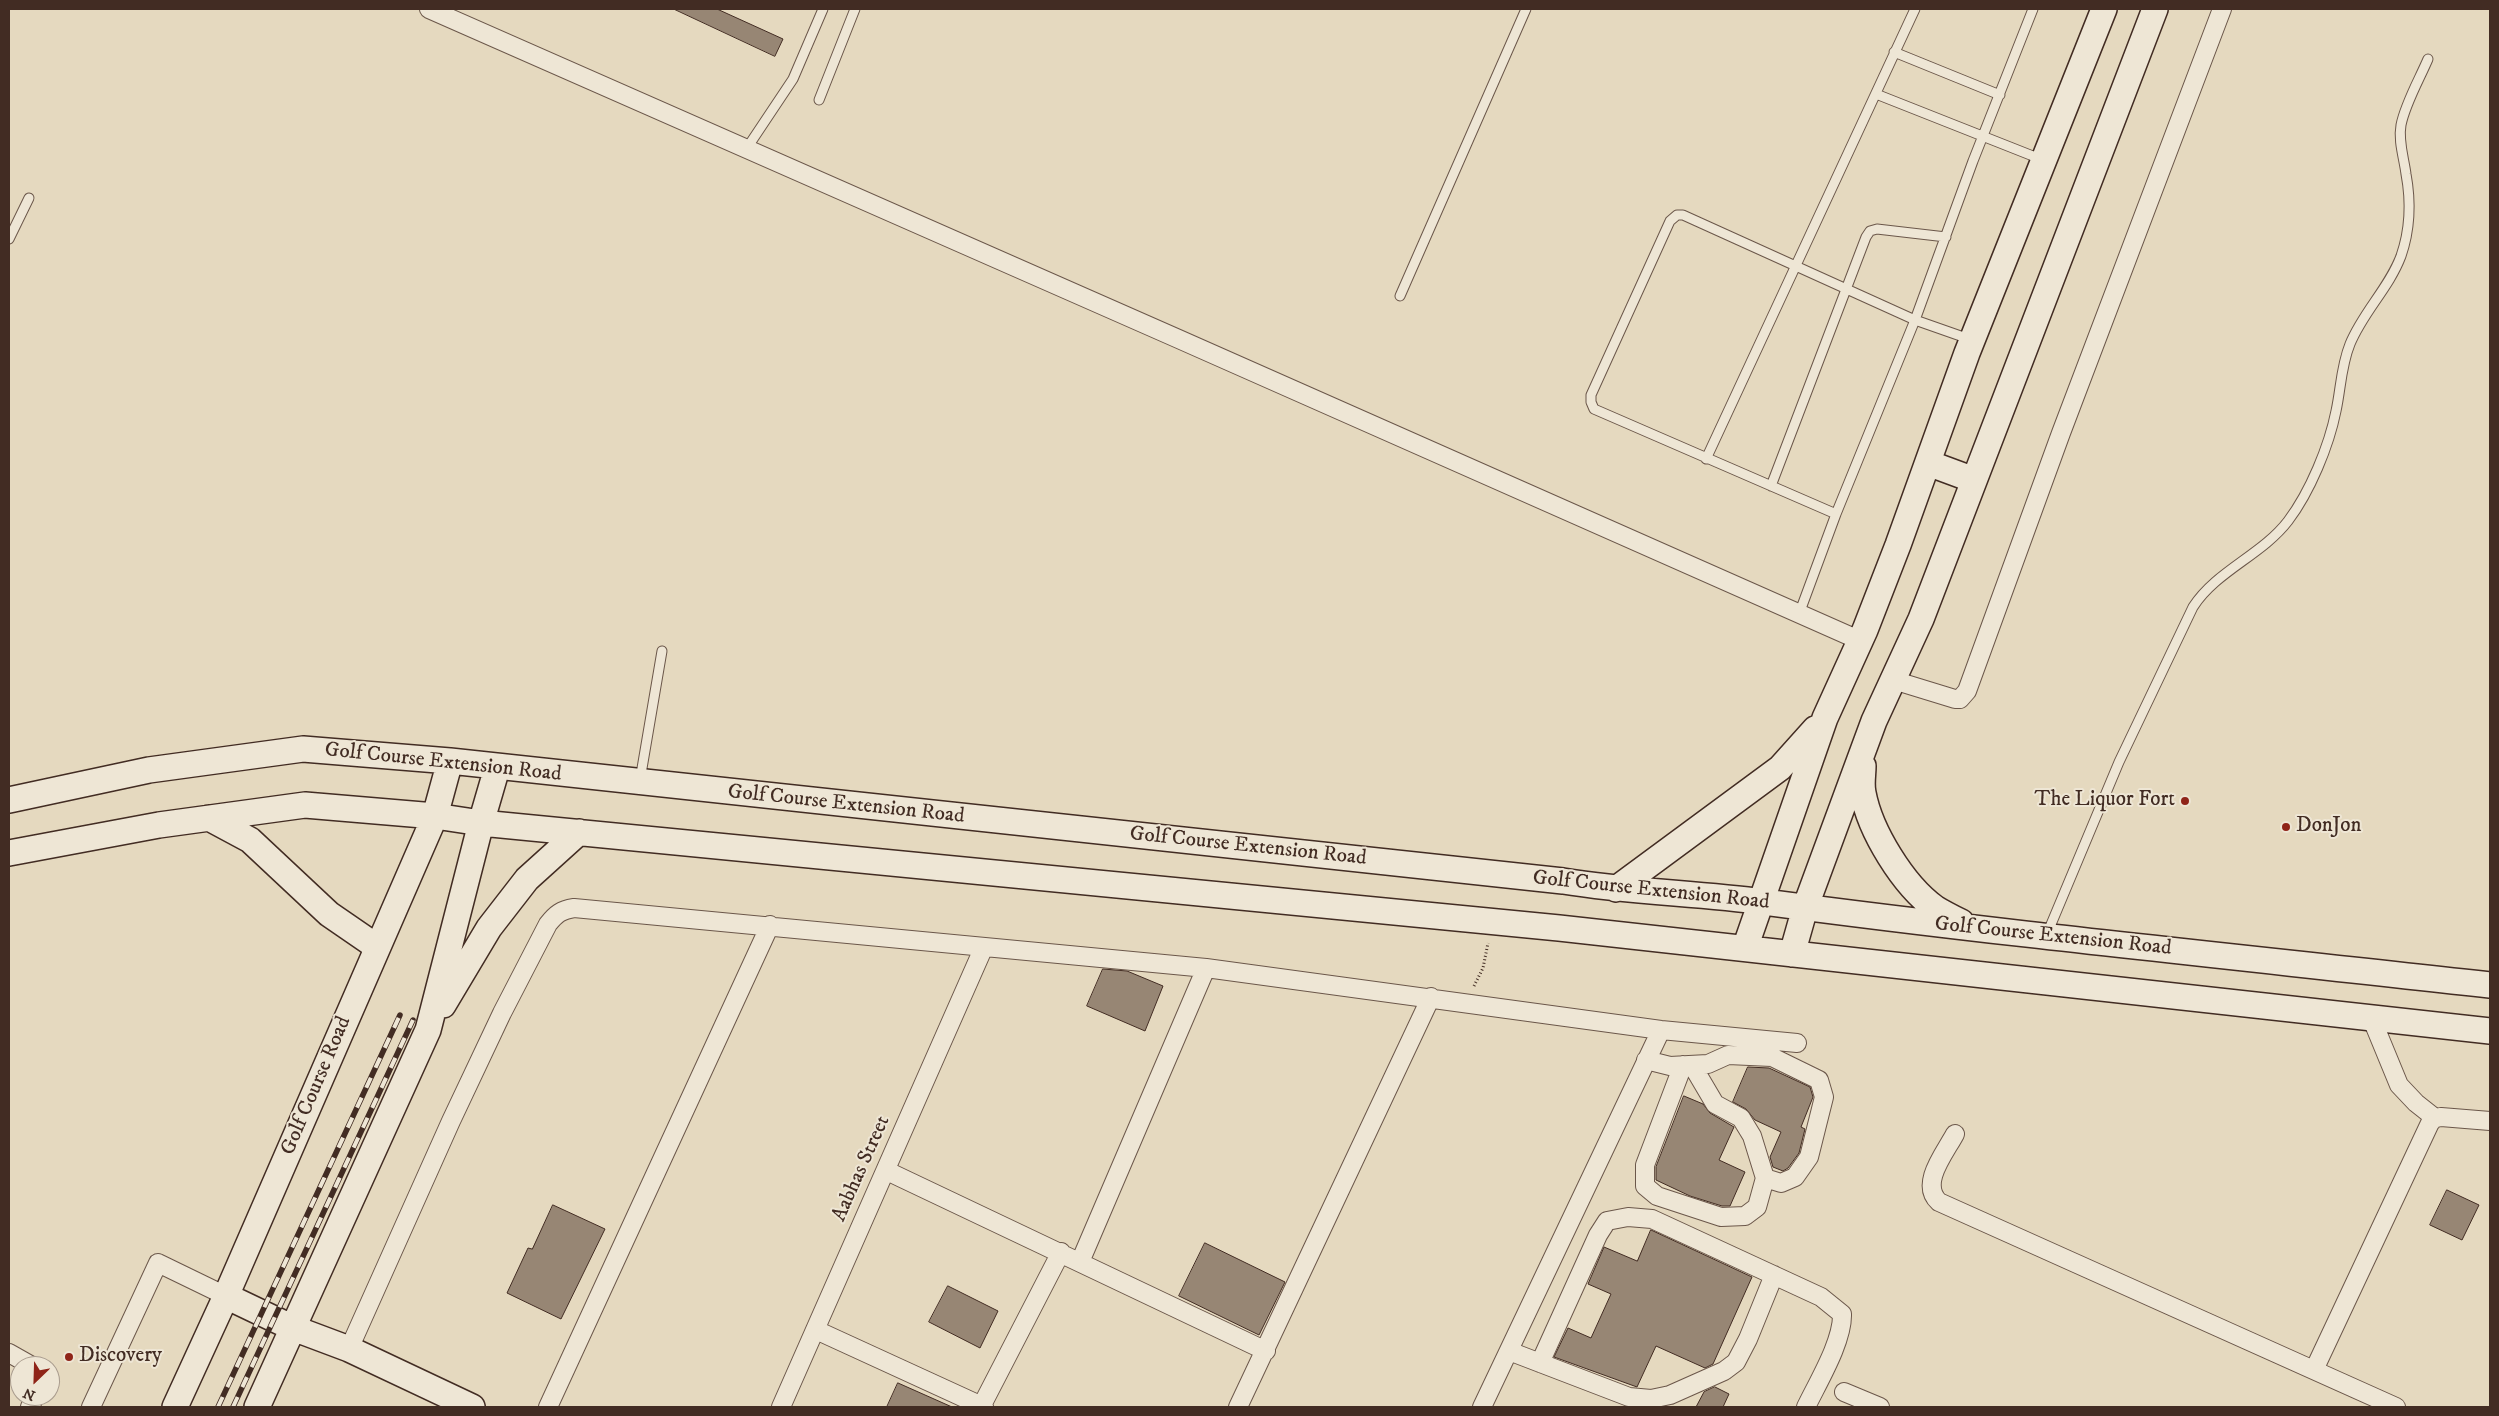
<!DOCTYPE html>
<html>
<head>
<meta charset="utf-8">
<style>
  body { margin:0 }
  #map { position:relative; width:2499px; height:1416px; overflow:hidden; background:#e5d9bf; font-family:"IM FELL DW Pica",serif }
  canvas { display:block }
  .frame { position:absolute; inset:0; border:10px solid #422c23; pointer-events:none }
  .north { position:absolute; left:10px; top:1356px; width:50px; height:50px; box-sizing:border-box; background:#eee6d5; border:1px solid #a99c8e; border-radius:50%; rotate:204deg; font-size:14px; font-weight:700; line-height:20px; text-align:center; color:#422c23 }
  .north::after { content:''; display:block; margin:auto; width:18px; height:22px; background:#8f2418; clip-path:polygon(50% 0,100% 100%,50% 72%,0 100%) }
</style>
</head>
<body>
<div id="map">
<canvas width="2499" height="1416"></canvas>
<div class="frame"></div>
<div class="north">N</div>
</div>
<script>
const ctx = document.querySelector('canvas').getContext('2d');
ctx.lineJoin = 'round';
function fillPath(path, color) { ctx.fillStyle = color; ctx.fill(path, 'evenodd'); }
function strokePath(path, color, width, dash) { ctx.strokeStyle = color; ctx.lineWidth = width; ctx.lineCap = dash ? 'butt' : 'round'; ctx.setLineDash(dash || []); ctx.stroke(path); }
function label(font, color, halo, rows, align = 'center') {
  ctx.font = font + ' "IM FELL DW Pica",serif'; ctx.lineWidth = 4; ctx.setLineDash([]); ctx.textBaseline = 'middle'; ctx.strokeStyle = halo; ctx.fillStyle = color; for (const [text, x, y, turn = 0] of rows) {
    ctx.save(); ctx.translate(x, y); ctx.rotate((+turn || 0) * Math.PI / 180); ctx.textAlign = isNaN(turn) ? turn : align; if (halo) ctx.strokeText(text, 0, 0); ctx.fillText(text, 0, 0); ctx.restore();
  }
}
const building = new Path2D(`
  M674,9H717L783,39L775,56Z
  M1103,969L1127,971L1163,986L1145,1031L1087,1006Z
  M1748,1067L1769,1068L1810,1087L1813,1097L1801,1127L1805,1129L1799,1153L1788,1168L1783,1171L1773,1167L1770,1157L1781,1132L1755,1120L1746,1109L1733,1102Z
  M1684,1096L1703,1104L1710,1113L1734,1127L1719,1160L1745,1172L1730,1206H1722L1690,1196L1656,1180V1167Z
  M2447,1190L2479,1205L2462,1240L2430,1225Z
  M553,1205L605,1229L561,1319L507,1293L528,1248L532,1249Z
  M1651,1230L1752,1277L1713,1364L1705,1368L1656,1346L1637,1387L1554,1357L1568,1328L1591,1338L1611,1294L1588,1284L1604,1247L1637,1261Z
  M1205,1243L1285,1282L1259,1335L1179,1296Z
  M948,1286L998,1311L980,1348L929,1322Z
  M898,1383L952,1407H887Z
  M1715,1387L1729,1394L1723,1407H1696L1704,1392Z`);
fillPath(building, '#978674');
strokePath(building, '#422c23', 1);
const lane = new Path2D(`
  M1894,52L2000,95
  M1876,94L2043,160
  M819,100L855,9
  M747,148L793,79L823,9
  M9,239L29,198
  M1400,296L1526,9
  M1706,459L1915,9
  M1771,486L1866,237L1870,231L1877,229L1946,237
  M1836,514L1594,409L1591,402V395L1670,221L1677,215H1683L1915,320L1972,340
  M1799,614L1836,514L1915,320L1973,161L2033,9
  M640,780L662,651
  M2047,934L2119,762L2193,607C2216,571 2262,555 2288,521C2310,492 2329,446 2336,411C2341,388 2341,366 2350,344C2363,312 2389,288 2401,256C2410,230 2411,201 2406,174C2404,158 2398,141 2401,125C2405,104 2420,78 2428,59`);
const street = new Path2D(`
  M429,9C908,217 1383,431 1861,641
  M1893,680L1955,699H1960L1967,691L2061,433L2222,9
  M2371,1017L2399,1085L2416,1103L2435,1118
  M1646,1060L1670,1066L1708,1064L1728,1055L1772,1057L1819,1080L1824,1097L1809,1157L1795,1177L1781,1183L1765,1178L1757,1207L1745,1216L1721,1217L1657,1196L1645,1186V1165L1683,1065
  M1692,1065L1715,1104L1741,1118L1752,1136L1765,1178
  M1955,1134C1945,1153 1919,1184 1939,1202L2396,1407
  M887,1171L1266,1351
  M1080,1262L1206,968
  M816,1330L984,1407
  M349,1349L451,1121L502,1013L548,924C556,914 561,910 574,908L1206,968L1661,1030L1797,1043
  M1509,1351L1629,1397L1651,1399L1670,1395L1724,1371L1736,1362L1748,1339L1774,1275
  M9,1353L32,1366
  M1540,1363L1598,1235L1607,1221L1628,1217L1652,1219L1821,1297L1842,1314C1843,1341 1818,1382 1806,1407
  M2314,1370L2430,1123L2435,1118L2441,1117L2490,1121
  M1844,1392L1880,1407
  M30,1407L35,1396
  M91,1407L158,1263L226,1296
  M548,1407L770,925
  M781,1407L983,949
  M981,1407L1061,1252
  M1238,1407L1431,997
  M1482,1407L1661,1030`);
const secondary = new Path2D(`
  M1928,463L1974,480
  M1863,766C1863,775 1861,784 1863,793C1870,831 1903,885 1935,908C1943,913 1953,918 1961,922
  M9,800L149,770L303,749L450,761L1563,881C1630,892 1697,893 1764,902C2005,934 2248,958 2490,985
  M209,818L250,840L329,914L377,947
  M9,853L159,825L305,805L435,816L481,823L1559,928L2490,1031
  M1616,889L1780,768L1815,729
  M1745,948L1825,718L1865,630L1898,545L1967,353L2104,9
  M1792,954L1805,908L1874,721L1921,619L2155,9
  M443,1005L489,928L527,879L579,832
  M226,1296L293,1328L349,1349L472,1407
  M175,1407L226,1296L435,816L450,761
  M257,1407L428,1030L481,823L497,768`);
strokePath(lane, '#6b574a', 11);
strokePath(street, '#6b574a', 20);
strokePath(secondary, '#422c23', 28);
strokePath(new Path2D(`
  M1474,986L1483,968L1488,943`), '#422c23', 3, [1, 2.5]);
strokePath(lane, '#eee6d5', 9);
strokePath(street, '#eee6d5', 18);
strokePath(secondary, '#eee6d5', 25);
const rail = new Path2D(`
  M218,1407L400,1015
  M233,1407L413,1020`);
strokePath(rail, '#422c23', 5.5);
strokePath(rail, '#eee6d5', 4, [11]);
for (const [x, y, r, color] of [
  [2185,801,5,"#8f2418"],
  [2286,827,5,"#8f2418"],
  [69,1357,5,"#8f2418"]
]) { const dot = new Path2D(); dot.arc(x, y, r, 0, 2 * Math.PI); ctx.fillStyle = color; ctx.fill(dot); strokePath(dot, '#eee6d5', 2); }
label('21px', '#422c23', '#eee6d5', [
  ["Golf Course Extension Road",443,763,6],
  ["Golf Course Extension Road",846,805,6],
  ["Golf Course Extension Road",1248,847,6],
  ["Golf Course Extension Road",1651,891,6],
  ["Golf Course Extension Road",2053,937,6],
  ["Golf Course Road",317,1086,-67],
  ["Aabhas Street",862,1169,-66]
]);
label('21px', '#422c23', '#eee6d5', [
  ["The Liquor Fort",2175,801,"right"],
  ["DonJon",2296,827],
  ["Discovery",79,1357]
], 'left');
</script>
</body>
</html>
